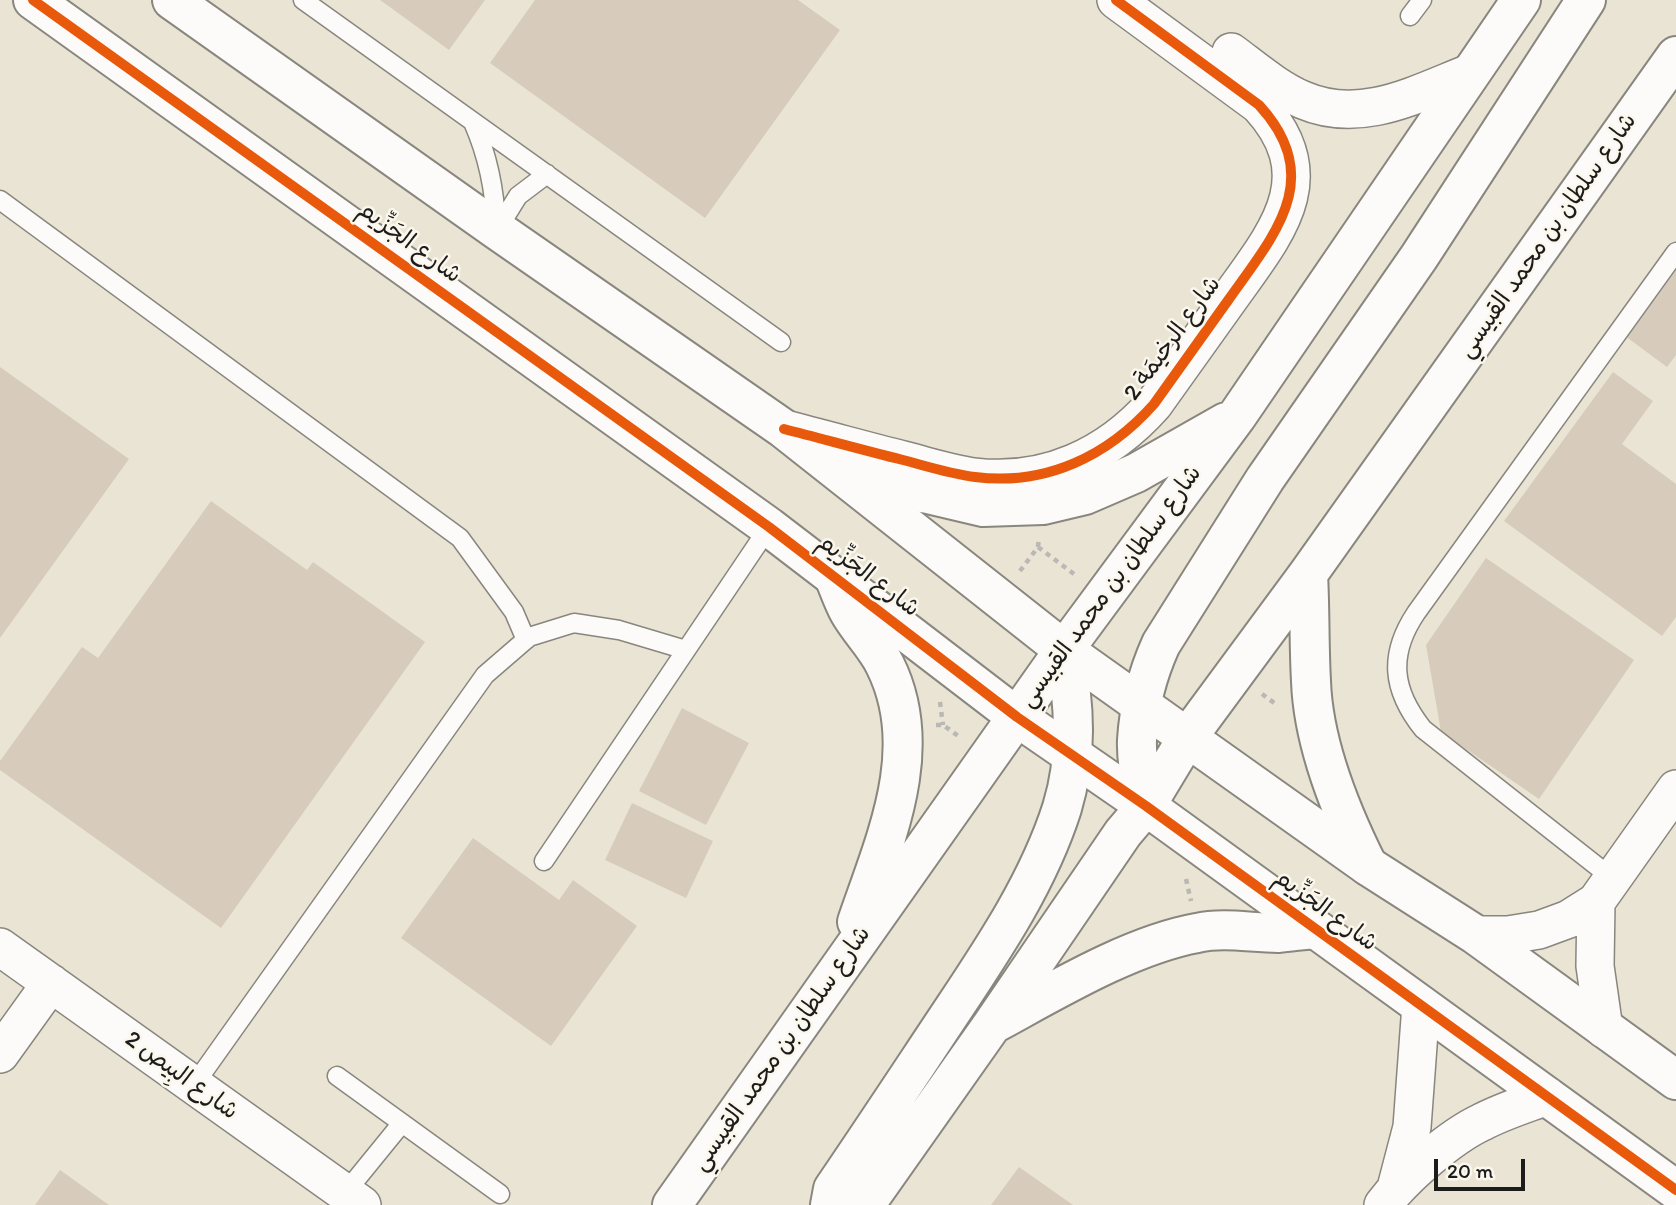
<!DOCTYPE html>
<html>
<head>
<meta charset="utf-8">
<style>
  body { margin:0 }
  #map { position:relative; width:1676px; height:1205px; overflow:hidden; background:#eae4d4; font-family:Itim,sans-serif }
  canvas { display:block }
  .scale { position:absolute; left:1434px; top:1159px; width:91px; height:32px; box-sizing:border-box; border:4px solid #1c1c1c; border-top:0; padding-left:9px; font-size:21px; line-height:24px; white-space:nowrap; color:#1c1c1c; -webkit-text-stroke:5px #fbf7ec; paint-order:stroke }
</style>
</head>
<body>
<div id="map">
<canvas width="1676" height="1205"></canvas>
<div class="scale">20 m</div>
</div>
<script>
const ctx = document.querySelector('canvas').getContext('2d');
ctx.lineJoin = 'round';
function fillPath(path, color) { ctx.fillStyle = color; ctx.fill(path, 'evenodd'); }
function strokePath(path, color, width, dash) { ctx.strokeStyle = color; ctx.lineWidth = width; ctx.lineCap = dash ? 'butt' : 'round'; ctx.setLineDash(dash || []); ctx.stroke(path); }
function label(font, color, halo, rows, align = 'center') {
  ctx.font = font + ' Itim,"Playpen Sans Arabic",sans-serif'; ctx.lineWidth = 5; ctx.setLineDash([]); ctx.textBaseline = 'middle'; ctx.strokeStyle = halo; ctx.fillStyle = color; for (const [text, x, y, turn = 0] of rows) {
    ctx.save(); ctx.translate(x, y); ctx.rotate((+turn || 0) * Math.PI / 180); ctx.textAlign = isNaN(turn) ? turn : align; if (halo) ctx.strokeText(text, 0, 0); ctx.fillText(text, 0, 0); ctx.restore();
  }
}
fillPath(new Path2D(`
  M380,0H485L449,50Z
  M535,0H798L840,30L705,218L490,63Z
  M1676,266V355L1667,367L1625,336Z
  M0,367L129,459L0,638Z
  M1613,372L1653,401L1622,444L1676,484V617L1662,636L1504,521Z
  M211,501L307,570L313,562L425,642L221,928L0,770V761L82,647L98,658Z
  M1486,558L1634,660L1539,799L1441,732L1426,645Z
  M682,708L749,743L706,825L639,791Z
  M632,803L713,841L686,898L605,860Z
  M473,838L559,900L573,880L637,926L551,1046L401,938Z
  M1019,1167L1073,1205H991Z
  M60,1170L109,1205H35Z`), '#d7ccbc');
const service = new Path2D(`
  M303,0L781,342
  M1410,16L1422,0
  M473,122C488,156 495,189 496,227
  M0,200L460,538L514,612L526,640
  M497,230L518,196L547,174
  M544,861L769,527
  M1612,878L1423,729C1392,690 1388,655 1416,613L1676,252
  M337,1076L500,1194
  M194,1085L485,675L529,637L574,623L619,630L686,650
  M345,1193L402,1123`);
const minor = new Path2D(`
  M1231,52C1254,69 1277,89 1303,100C1361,125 1416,94 1470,73
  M784,429C824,439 863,450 903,460C927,466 951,474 975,477C1046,485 1108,456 1154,404C1179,369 1204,334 1229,299C1275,234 1326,178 1259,105L1116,0
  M1596,902L1595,966L1604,1029
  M1476,935H1508L1539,930L1569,919L1596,902L1676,789
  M0,947L362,1205
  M0,1054L51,983
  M1396,1188L1412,1127L1421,1005
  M1383,1205C1404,1177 1450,1137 1482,1122C1503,1111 1526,1104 1547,1096`);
const tertiary = new Path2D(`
  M33,0L769,527L1017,717L1146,806L1676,1190
  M172,0L497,230L784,429L1064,650L1368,866L1476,935L1676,1080`);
const secondary = new Path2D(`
  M854,483L928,494L983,507L1043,505L1085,495L1136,473L1226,422
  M1308,574C1310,610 1309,646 1311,681C1313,742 1341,812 1368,866
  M834,577C839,589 843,601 849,612C859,630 876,646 885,665C927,749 885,840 857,922
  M1146,806C1142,785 1136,762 1137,740C1139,707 1147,675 1161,644L1265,479L1419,257L1586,0
  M997,1022C1056,990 1131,945 1197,933C1224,927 1251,933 1278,933C1290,932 1303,930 1315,929
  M672,1205L1064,650L1237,416L1521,0
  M830,1205L833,1189C874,1129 914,1068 954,1008C996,945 1039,880 1062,808C1078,756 1075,702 1064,650
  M865,1205L992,1025L1123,833L1146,806L1187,738L1308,574L1676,56`);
strokePath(service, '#89867e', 21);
strokePath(minor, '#89867e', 40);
strokePath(tertiary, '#89867e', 42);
strokePath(secondary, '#89867e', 42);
strokePath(new Path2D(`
  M1038,547L1078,577
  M1020,571L1038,547L1039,537
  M1262,694L1277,705
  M940,702L943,725
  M936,725H943L961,738
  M1186,879L1191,901`), '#b9b8b5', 4.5, [5, 5]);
strokePath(service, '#fcfbf9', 18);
strokePath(minor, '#fcfbf9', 37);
strokePath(tertiary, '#fcfbf9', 38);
strokePath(secondary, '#fcfbf9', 38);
strokePath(new Path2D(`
  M33,0L769,527L1017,717L1146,806L1676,1190
  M784,429C823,439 863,450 903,460C926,466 951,474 975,477C1046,486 1108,456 1154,404C1179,369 1204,334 1229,299C1275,234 1326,178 1259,105L1116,0`), '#e8590c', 10);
label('24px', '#1c1c1c', '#fbf7ec', [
  ["شارع سلطان بن محمد القبيسي",1548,236,-55],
  ["شارع الجَزِّيم",409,243,36],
  ["شارع الرخيمَة 2",1173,339,-54],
  ["شارع الجَزِّيم",868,576,37],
  ["شارع سلطان بن محمد القبيسي",1111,587,-54],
  ["شارع الجَزِّيم",1325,911,36],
  ["شارع سلطان بن محمد القبيسي",782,1049,-55],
  ["شارع البِيص 2",181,1076,36]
]);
</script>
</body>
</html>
